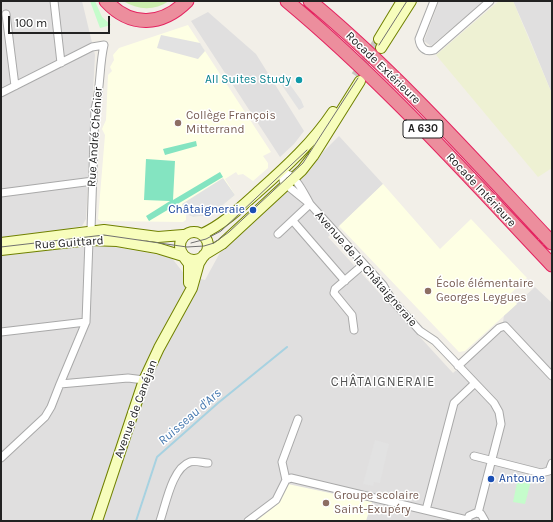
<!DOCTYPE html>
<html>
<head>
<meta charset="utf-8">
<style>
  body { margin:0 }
  #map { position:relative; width:553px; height:522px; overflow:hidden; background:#f2efe8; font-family:Karla,sans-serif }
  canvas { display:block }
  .frame { position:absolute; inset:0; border:2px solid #222; pointer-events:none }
  .scale { position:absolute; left:8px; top:16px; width:102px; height:18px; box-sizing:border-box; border:2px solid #222; border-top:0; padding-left:5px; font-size:12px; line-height:14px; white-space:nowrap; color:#222; -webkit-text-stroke:3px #fff; paint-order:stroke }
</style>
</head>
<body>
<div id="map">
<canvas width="553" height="522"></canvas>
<div class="frame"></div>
<div class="scale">100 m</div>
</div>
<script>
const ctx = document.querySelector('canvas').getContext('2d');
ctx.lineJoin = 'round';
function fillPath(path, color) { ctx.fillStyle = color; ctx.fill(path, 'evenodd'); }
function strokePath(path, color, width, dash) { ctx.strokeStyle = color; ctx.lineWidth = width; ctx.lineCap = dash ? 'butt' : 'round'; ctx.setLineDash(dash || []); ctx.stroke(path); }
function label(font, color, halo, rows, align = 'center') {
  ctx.font = font + ' Karla,sans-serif'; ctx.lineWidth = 3; ctx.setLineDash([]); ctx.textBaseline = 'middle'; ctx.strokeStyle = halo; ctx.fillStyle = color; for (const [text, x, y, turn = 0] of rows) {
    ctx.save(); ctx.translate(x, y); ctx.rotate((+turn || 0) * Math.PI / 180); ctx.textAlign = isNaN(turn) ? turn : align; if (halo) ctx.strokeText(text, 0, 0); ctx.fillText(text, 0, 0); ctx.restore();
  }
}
fillPath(new Path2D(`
  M1,1H82L95,55L86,219L82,226L71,228L74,246L103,245L171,257L185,275L205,280L222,249L311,169L323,152L339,136L383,184L328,237L453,373L502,330L504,315L535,287L552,303V521H1Z
  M439,1H484L431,46L424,41Z
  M513,1H552V94L528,35Z
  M208,12L256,54L304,131L294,144L280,157L191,21Z`), '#e0dfdf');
fillPath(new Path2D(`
  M188,25L271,152L263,156L268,163V168L253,181L243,174L238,175L236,172L225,179L235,195L211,215L193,217L186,214V220L183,222L101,221L98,219L105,135L102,129L106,120L108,75L112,71L110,67L114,60L113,55L119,48Z
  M383,184L440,249L471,219L527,278L509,295L517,304L465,351L459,352L339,226Z
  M288,484L372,502L366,521H256L279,503Z`), '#feffe4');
fillPath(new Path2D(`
  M499,1H513L552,94V168L538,177L436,55Z`), '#eef1d3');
fillPath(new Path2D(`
  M123,1H169C154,11 138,10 123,1Z`), '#cbedad');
fillPath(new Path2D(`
  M90,1H95L102,17L111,25L100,28Z
  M518,478L531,481L525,504L513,502Z`), '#c5fccb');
fillPath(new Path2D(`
  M196,141L197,146L165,155L163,149Z
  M146,159L175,161L173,200L220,172L223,177L149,221L146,216L170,201L144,200Z`), '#84e4c1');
fillPath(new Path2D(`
  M161,35L200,43L205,51L198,59L157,48Z
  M283,75L301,100L304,107L299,110L277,78Z
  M223,178L235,195L211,215L193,217L186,214L182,204Z
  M375,440L389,444L380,483L374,482L373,486L363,484Z`), '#e2e2e2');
strokePath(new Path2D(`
  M136,521L157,457L218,403L287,347`), '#a7d2e1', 2);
strokePath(new Path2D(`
  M356,76L377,43`), '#c8c6c0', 10, [10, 5]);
const minor = new Path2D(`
  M54,1L61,63
  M434,1L419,39C420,47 425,53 434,50L490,1
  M6,14L15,86
  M1,93L92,47L104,45C99,66 101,88 95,109L91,230
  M1,193L93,181
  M310,204C303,192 296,174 281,172L284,183L310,204L383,285L392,300L420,331L435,341L494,403L499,412L501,424L478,513
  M293,221L345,281
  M278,234L310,204
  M354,330L352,315L334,293L335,289L364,264
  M1,332L86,322
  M458,366L499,328L505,326L552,376
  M60,384L86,322L89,240
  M474,456L541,473L549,471L552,463
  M1,458L45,417L51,407L60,384L128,378L144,380
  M286,480L282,462L298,419
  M426,510L454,403L475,383
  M160,521C166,504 172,468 190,462C195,460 203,463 208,463
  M248,521L276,500L286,480L291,478L467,520
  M467,521L469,516L476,513L481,514L485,521`);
const secondary = new Path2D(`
  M379,39L402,1
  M381,48L411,1
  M180 246a14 14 0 1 1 28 0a14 14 0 1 1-28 0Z
  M202,234C224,224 242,206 260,190C287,166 313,142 333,112
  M1,243L104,230L158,237L183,235
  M1,250L89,240L117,241L157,248L183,256L189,264V283
  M97,521L144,380L159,348L192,288L199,263L204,255L222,244L302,170L313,156L360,81`);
const motorway = new Path2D(`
  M106,1C131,28 162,26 187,1
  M287,1C383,81 466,174 552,265
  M310,1C398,74 474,160 552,243`);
strokePath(minor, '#a9a9a9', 9);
strokePath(secondary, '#708100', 12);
strokePath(motorway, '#e4225f', 15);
strokePath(minor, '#fff', 7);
strokePath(secondary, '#f7fdbc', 10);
strokePath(motorway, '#ec8e9d', 13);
strokePath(new Path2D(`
  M379,45L407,1
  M191,243L206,239L221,231L307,150
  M1,247L104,235L187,247L204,246L214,243L229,232L303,163L358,78`), '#707070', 1);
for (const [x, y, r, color] of [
  [299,80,4,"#0f9aa8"],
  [178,123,4,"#8d6e63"],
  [253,210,4,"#1a4fb4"],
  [428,291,4,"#8d6e63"],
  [491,479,4,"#1a4fb4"],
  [326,503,4,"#8d6e63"]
]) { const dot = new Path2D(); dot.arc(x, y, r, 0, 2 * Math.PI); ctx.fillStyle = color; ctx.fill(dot); strokePath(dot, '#fff', 1.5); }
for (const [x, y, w] of [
  [423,129,40]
]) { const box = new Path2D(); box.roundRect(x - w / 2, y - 9, w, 18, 3); ctx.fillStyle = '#fff'; ctx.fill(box); strokePath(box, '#222', 1); }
label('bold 11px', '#222', null, [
  ["A 630",423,129]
]);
label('12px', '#222', '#fff', [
  ["Rocade Extérieure",383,68,44],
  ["Rue André Chénier",95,137,-86],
  ["Rocade Intérieure",481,190,47],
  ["Rue Guittard",69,243,-4],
  ["Avenue de la Châtaigneraie",366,269,49],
  ["Avenue de Canéjan",136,409,-70]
]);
label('12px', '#0d838f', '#fff', [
  ["All Suites Study",291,80]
], 'right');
label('12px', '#785e54', '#fff', [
  ["Collège François",186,116],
  ["Mitterrand",186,130],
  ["École élémentaire",436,284],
  ["Georges Leygues",436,298],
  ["Groupe scolaire",334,496],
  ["Saint-Exupéry",334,510]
], 'left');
label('12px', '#164399', '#fff', [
  ["Châtaigneraie",245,210],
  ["Antoune",499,479,"left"]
], 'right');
ctx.letterSpacing = '1px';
label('13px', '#555', '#fff', [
  ["CHÂTAIGNERAIE",383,382]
]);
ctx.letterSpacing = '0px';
label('italic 13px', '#4578af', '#fff', [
  ["Ruisseau d'Ars",190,417,-41]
]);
</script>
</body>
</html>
